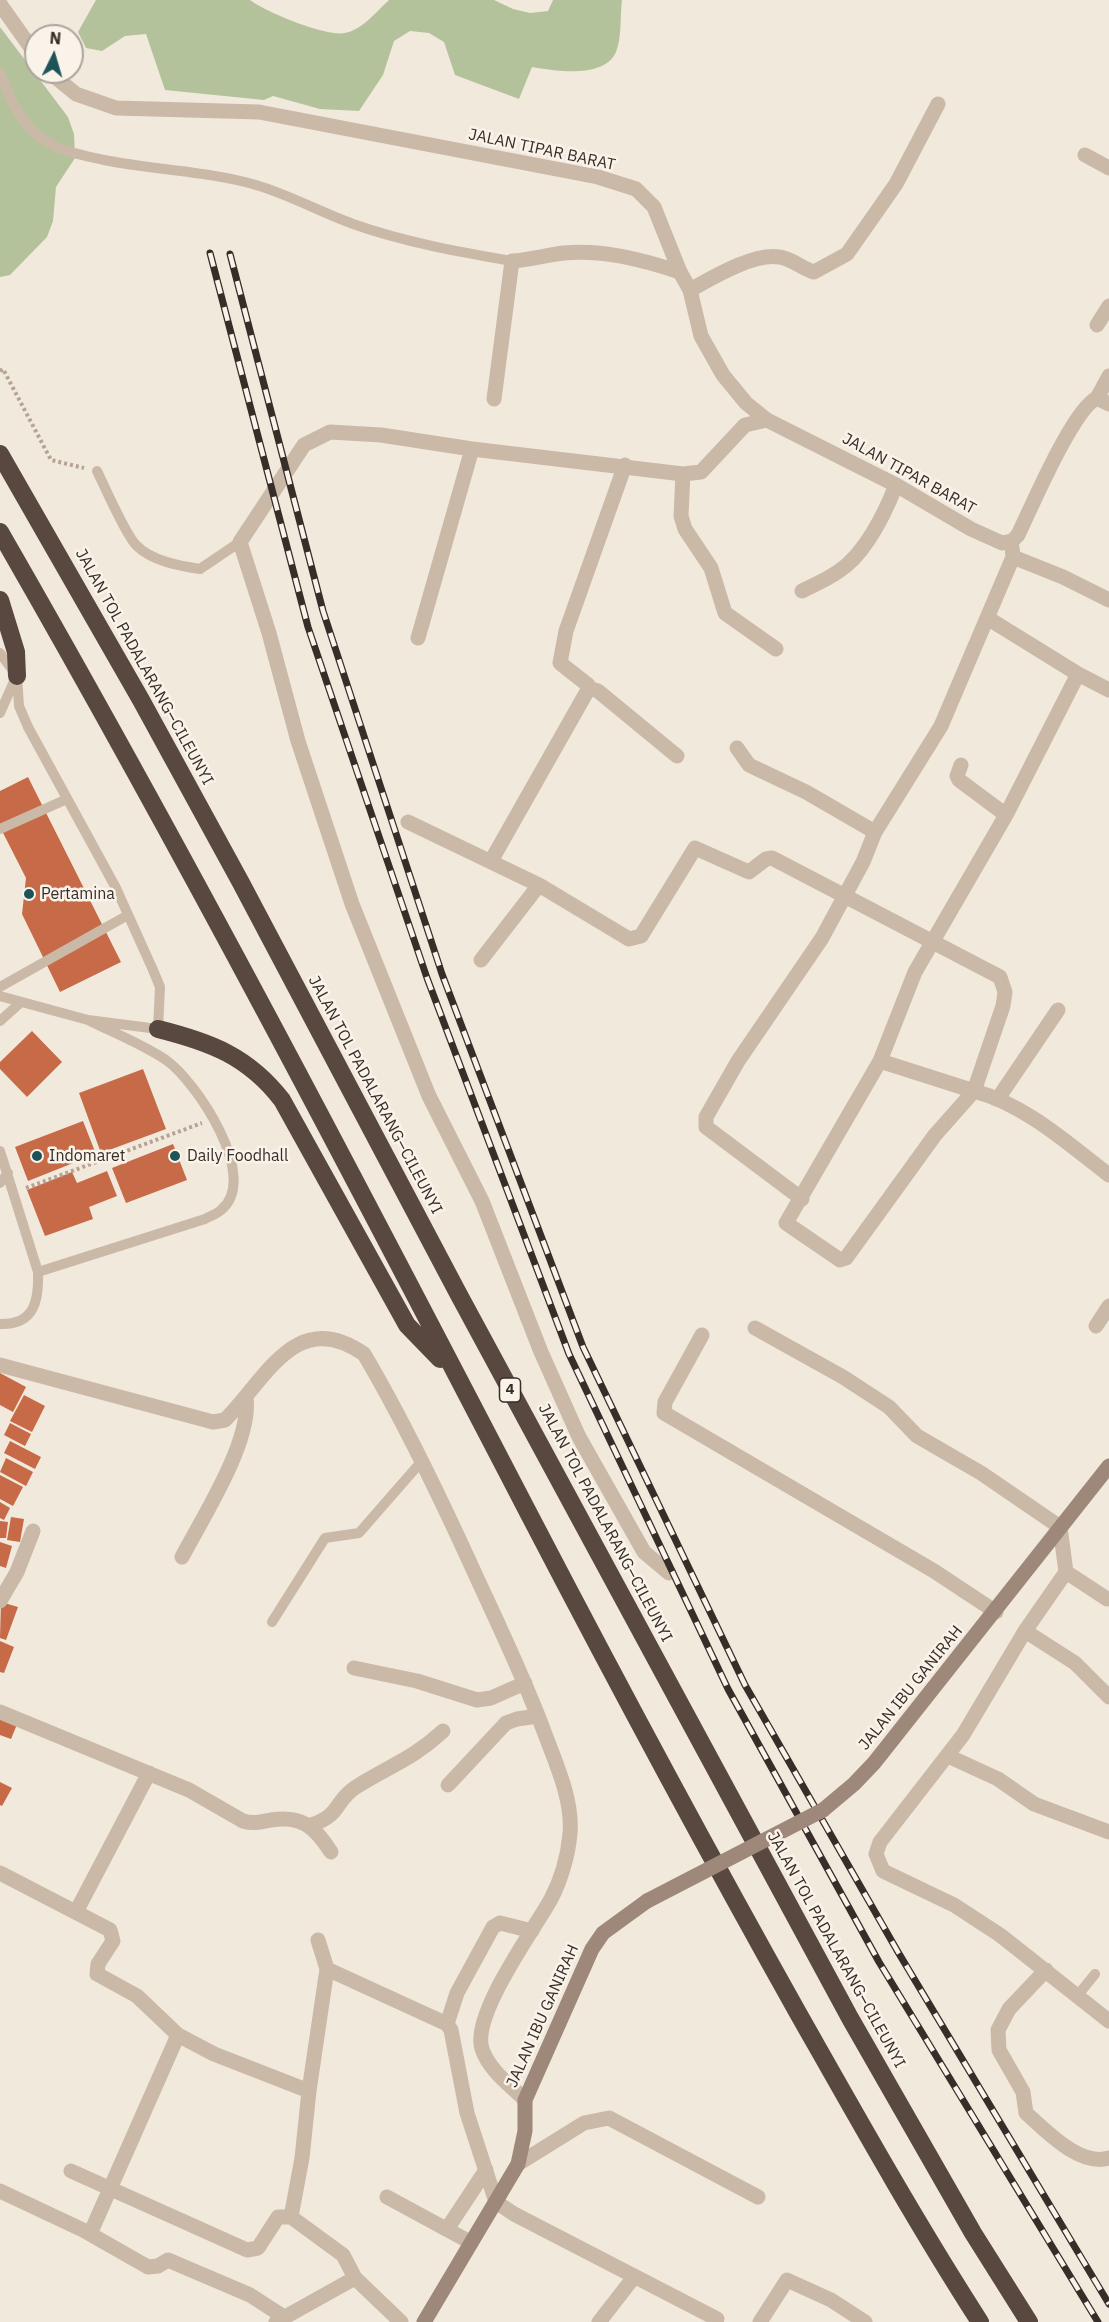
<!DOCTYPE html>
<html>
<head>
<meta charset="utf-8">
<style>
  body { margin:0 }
  #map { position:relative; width:1109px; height:2322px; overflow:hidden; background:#f2e9dd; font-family:"IBM Plex Sans",sans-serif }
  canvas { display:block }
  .north { position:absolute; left:24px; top:24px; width:60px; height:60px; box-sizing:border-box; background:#faf3e9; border:2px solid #aca49c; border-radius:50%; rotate:5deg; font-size:16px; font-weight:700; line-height:24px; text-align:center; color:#372e29 }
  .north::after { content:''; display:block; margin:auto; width:21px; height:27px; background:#1e5359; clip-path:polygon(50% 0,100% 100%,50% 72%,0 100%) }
</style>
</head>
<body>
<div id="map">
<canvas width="1109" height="2322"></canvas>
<div class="north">N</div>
</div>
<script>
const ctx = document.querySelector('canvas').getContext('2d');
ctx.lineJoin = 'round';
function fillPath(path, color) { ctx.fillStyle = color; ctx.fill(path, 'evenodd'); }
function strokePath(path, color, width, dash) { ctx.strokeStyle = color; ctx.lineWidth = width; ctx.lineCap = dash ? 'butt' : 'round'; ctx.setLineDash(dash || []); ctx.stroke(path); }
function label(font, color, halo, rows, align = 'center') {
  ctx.font = font + ' "IBM Plex Sans",sans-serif'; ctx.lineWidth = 5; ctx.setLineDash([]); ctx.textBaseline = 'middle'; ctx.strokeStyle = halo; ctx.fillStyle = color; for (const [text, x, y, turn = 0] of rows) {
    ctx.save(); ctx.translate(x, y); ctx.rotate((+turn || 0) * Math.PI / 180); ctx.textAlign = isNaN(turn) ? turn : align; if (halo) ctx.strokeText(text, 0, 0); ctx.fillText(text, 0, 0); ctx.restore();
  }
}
fillPath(new Path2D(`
  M96,0H250C266,12 326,37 345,33C362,30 377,11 389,0H494L513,9L530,13L548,11L553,0H622C620,15 622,38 616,52C604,79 555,71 532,67L519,99L455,75L444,42L429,33L410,31L394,41L383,75L359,111L320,109L273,96L264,100L165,90L146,34L125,36L102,51L86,48L78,32Z
  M0,27L68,117L74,134L75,158L56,187L53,221L47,237L10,275L0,277Z`), '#b4c29c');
fillPath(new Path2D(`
  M28,777L121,962L60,992L22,914L26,878L0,827V791Z
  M32,1031L62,1062L27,1097L0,1069V1062Z
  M143,1069L166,1129L101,1153L79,1093Z
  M83,1121L96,1154L28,1181L15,1147Z
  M173,1144L187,1180L126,1203L112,1168Z
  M107,1171L117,1196L89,1207L93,1219L45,1236L27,1190L72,1172L77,1183Z
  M0,1373L26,1387L13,1412L0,1405Z
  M24,1395L45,1406L32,1432L10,1421Z
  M10,1423L31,1434L25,1446L4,1435Z
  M10,1441L41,1457L35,1469L4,1453Z
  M6,1458L33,1472L26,1486L0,1472Z
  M0,1475L23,1487L13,1506L0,1499Z
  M0,1502L10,1508L4,1520L0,1518Z
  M11,1517L24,1519L20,1542L7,1540Z
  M0,1521L8,1522L6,1538H0Z
  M0,1542L12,1546L6,1568L0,1566Z
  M1,1602L18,1607L6,1640L0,1638Z
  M0,1641L14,1647L4,1673L0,1672Z
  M0,1715L18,1722L11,1739L0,1735Z
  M0,1782L12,1788L2,1806L0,1805Z`), '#c66a47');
strokePath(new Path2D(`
  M0,371L3,369L51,460L84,468
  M26,1188L202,1123`), '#b6a393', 4, [3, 3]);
strokePath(new Path2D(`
  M0,73C11,102 23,130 52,145C68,153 86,156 104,160C154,170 207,171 256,185C290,195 320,212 353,224C404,242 459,252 512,261
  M97,471C105,487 125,534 136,545C151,561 180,566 200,569L240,542
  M0,653L17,676L19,706L28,727L116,888L153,970L160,987L158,1029L88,1020L0,996
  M0,713L16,677
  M0,829L67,799
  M0,987L128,915
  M0,1021L20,1003
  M0,1151L38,1272L205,1219C210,1216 217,1214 221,1210C261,1178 196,1081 166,1060C142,1044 114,1033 88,1020
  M0,1183L8,1173
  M0,1324C35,1325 39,1300 38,1272
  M272,1622L325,1538L359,1533L421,1462
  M1078,1995L1095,1974`), '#cbb9a8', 10);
strokePath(new Path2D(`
  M1085,155L1109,168
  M690,290C712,278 753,253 779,257C791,258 801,268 814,272L847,254L896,184L938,104
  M1097,325L1109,306
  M1097,398L1109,376
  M494,399L512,261C530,260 546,255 564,253C602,249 643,260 680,272
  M683,474L681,516L685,529L711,568L725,613L776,649
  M1012,547L1013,557L1063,577L1109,600
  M802,591C814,585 828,579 839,571C865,554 885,513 896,485
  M989,619L1078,674L1109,690
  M418,638L472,449
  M589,688L588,685L560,663L566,631L625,465
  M737,748L749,765L806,792L875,832
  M961,765L957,776L959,780L1006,815
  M408,822L539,885L629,939L641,936L695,848L749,872L766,859L772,858L1000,977L1005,992L1003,1006L974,1091C1026,1105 1067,1143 1109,1175
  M491,861L589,688L598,691L677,756
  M481,960L539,885
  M880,1061L974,1091L935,1135L846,1258L840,1260L786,1223Z
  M880,1061L915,972L1006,815L1078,674
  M999,1097L1058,1010
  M802,1199L706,1127V1117L738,1061L822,938L863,862L875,832L941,726L1013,557
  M1096,1326L1109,1306
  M755,1328L843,1377L889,1407L917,1436L981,1473L1060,1527L1066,1572L1107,1599
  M702,1335L665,1402L664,1413L934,1571L996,1612
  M0,1365L213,1422L225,1420C267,1378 296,1307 364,1354C406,1425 442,1501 476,1576C500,1628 525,1680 545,1734C556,1764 573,1800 570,1834C568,1855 561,1880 551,1899C534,1930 471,2015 482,2049C489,2070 510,2085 525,2100
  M182,1557C203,1517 252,1441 246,1398
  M1066,1572L1025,1631L963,1735L880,1842L876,1854L883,1871L954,1905L1000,1935L1109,2021
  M669,1573L644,1552L579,1437L541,1352L482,1201L429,1096L352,904L298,741L269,633L240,542L304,445L330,432L381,435L472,449L683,474L701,472L745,425L767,420
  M0,1601L17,1572L33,1531
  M1025,1631L1075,1663L1109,1697
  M354,1668L417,1681L477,1700L491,1698L525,1683
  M0,1712L189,1790L243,1821C253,1824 261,1822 271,1820C302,1815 315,1827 331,1852
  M948,1756L998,1779L1034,1804L1109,1832
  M448,1785L506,1723L517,1719L538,1716
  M311,1825C342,1815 334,1801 356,1787C389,1766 413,1759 443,1731
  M0,1873L110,1930L113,1941L98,1964L97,1974L137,1996L178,2035L214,2054L309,2091L302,2158L291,2217L343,2255L355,2278L401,2322
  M76,1912L149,1773
  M327,1969L447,2024L451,2030L467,2113L496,2202L514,2214L717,2319
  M1046,1970L1009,2009L998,2030L999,2050L1023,2092L1026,2113C1046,2131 1080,2167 1109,2158
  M447,2024L457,1993L493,1927L500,1923L532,1931
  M309,2091L327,1969L318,1940
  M518,2164L584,2123L609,2118L758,2197
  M71,2171L247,2250L258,2248L278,2217H291
  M0,2191L83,2230L148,2267L158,2266L168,2260L250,2295L284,2317
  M387,2197L470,2242
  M447,2229L486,2170
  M90,2234L178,2035
  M276,2322L355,2278
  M599,2322L634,2277
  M760,2322L787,2280L831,2300L865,2322`), '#cbb9a8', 15);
strokePath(new Path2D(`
  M0,4L36,55
  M49,72L76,94L116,108L259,112L598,177L636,189L654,207L680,272L690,290L701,336L723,375L746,403L767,420L896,485L971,529L1002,543L1012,541L1018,535C1031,508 1073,409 1097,398L1109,404`), '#cbb9a8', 15);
strokePath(new Path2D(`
  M823,1810L854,1784L874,1763L1109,1466
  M424,2322L518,2164L525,2131V2100L592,1949L603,1933L647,1901`), '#9e887a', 15);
strokePath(new Path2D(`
  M0,454L141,700L240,881L459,1295L850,2018L973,2233L1029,2322
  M0,532C186,855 358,1185 530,1516C617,1683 706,1849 798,2013C857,2117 915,2221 980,2322
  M0,600L16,652L17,676
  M158,1029C210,1042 248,1056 282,1100L407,1325L440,1359`), '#584840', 18);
const rail = new Path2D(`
  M210,253L308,627L427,978L569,1354L728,1689L879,1962L1098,2322
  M230,254L323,611L442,974L583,1347L745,1685L898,1952L1109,2304`);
strokePath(rail, '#372e29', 7);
strokePath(rail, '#faf3e9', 4.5, [14]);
strokePath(new Path2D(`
  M647,1901L823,1810`), '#9e887a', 15);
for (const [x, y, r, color] of [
  [29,894,6,"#1e5359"],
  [37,1156,6,"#1e5359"],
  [175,1156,6,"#1e5359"]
]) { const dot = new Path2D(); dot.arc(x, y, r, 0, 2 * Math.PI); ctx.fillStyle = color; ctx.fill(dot); strokePath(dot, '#faf3e9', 2); }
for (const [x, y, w] of [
  [510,1390,21]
]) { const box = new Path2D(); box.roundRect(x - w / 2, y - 12, w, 24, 4.5); ctx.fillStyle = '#faf3e9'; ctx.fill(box); strokePath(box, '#372e29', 1.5); }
label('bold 15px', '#372e29', null, [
  ["4",510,1390]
]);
label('16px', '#372e29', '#faf3e9', [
  ["JALAN TIPAR BARAT",542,150,12],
  ["JALAN TIPAR BARAT",909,474,29],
  ["JALAN TOL PADALARANG–CILEUNYI",144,667,61],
  ["JALAN TOL PADALARANG–CILEUNYI",375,1095,62],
  ["JALAN TOL PADALARANG–CILEUNYI",605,1523,62],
  ["JALAN IBU GANIRAH",911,1688,-51],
  ["JALAN TOL PADALARANG–CILEUNYI",836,1950,61],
  ["JALAN IBU GANIRAH",543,2016,-66]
]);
label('16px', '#372e29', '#faf3e9', [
  ["Pertamina",41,894],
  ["Indomaret",49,1156],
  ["Daily Foodhall",187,1156]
], 'left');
</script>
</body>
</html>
